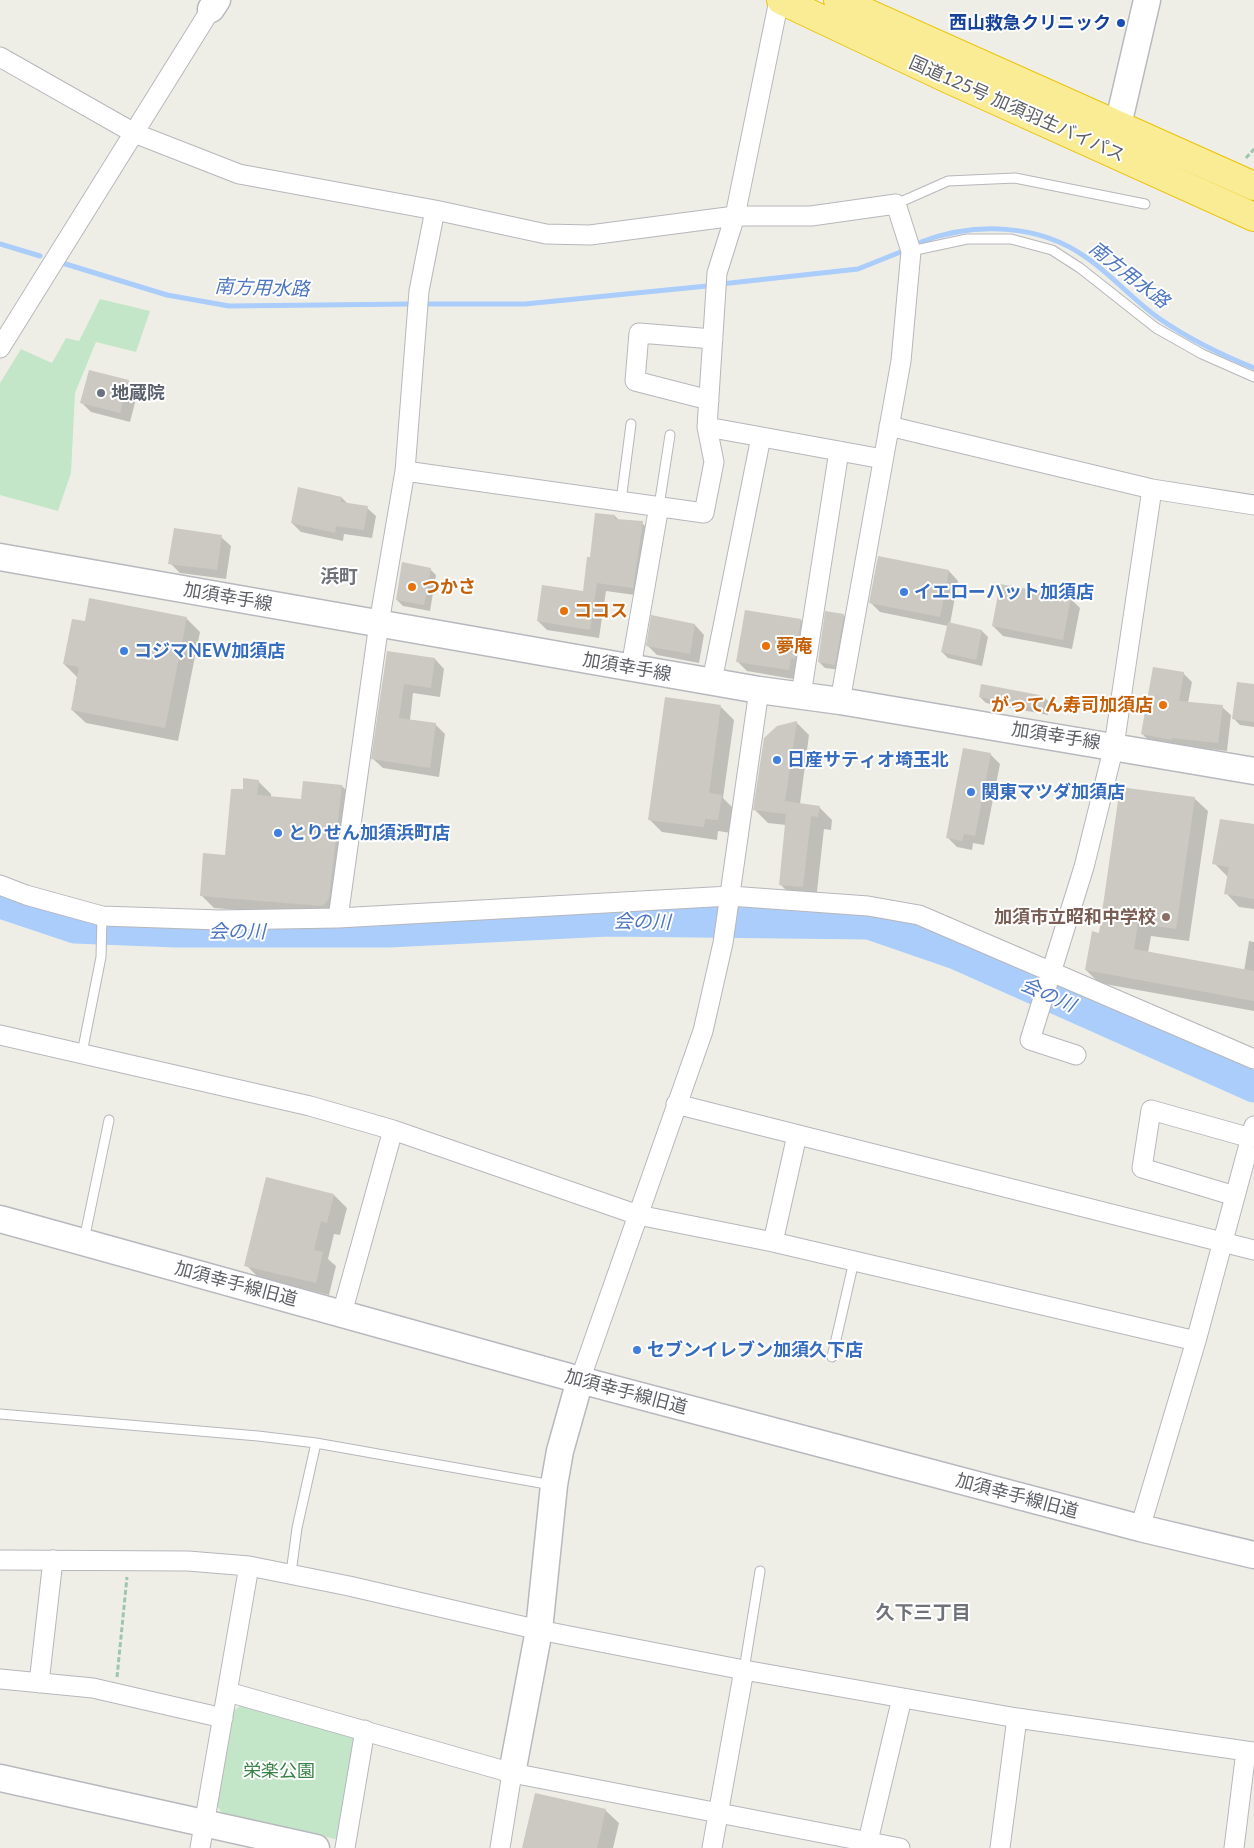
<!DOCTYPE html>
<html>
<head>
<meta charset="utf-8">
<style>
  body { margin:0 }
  canvas { display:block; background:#efeee6 }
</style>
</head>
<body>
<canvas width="1254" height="1848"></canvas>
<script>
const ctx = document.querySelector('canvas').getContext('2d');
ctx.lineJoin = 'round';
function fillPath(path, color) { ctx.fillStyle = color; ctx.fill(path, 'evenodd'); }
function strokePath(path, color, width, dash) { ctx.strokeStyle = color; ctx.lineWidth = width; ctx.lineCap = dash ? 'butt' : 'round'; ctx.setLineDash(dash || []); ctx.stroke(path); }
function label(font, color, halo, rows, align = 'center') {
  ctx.font = font + ' Lato,"Noto Sans JP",sans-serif'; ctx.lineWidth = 4; ctx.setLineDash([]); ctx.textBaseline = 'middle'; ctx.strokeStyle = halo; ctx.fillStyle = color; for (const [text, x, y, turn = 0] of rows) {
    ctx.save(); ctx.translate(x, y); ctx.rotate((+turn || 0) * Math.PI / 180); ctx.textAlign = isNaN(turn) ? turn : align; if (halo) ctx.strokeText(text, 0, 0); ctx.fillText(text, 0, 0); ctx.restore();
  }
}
fillPath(new Path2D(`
  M100,299L150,311L136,352L96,342L75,393L71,473L58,511L0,495V383L21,349L52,363L66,338L79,341Z
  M242,1705L352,1736L357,1742L342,1834L335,1839L222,1813L217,1806L234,1710Z`), '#c4e6c8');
fillPath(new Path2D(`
  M128,381L138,391L130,422L91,412L82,403Z
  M342,498L349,505L367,508L376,516L372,538L344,534L343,541L301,532L292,523Z
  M615,516L619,520L642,523L651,532L642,596L606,591L599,638L547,630L538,621L584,592L591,558Z
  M221,537L231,546L226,579L180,573L170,563Z
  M430,569L436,575L430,611L403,606L397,600Z
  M949,571L958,581L950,624L982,631L988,637L982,666L948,658L942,652L948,626L880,612L870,602Z
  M1070,598L1080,608L1072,649L1003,636L993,626Z
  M746,611L801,620L811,630L799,680L747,671L737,661Z
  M844,615L850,622L841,670L825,668L819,662Z
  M186,618L200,632L178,741L86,723L72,710L77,677L64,664L86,623Z
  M695,625L704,635L699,663L657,655L647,645Z
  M388,652L435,659L444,669L440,697L413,693L410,720L435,724L445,734L439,777L383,768L373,759Z
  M1183,673L1192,682L1188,703L1222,707L1231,715L1227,751L1151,742L1142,734Z
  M1254,685V727L1240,725L1234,719Z
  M980,697H1044L1050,703L1048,715L986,703Z
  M721,707L734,720L723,798L735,810L731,833L718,831L717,840L662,832L649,819Z
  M796,722L809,735L800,804L819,807L832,820L831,830L824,829L816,900L793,897L780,884L786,825L768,823L755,810Z
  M990,754L1000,764L984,845L973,843L972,850L957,847L947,837Z
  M258,781L271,794V797L303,800L342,786L355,799L336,918L214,908L201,895L226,856L244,791Z
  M1194,798L1208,811L1189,941L1151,936L1148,953L1244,971L1249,941L1254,942V1011L1099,983L1086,970L1100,934Z
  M1254,826V909L1239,907L1226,893L1228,877L1214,863Z
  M334,1195L347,1208L340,1235L334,1234L328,1259L336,1266L329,1295L259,1278L246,1265Z
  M605,1810L619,1823L613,1848H523Z`), '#0003');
strokePath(new Path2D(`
  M921,242C974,222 1039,223 1087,258C1113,276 1134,301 1160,319C1189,339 1222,355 1254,368
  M0,244L40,256
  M59,262L167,295L229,306L410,304
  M721,284L858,269L903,251
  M427,304H525L707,286`), '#aacdfc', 5);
strokePath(new Path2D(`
  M0,903L75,928L176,932H389L608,921L869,924L956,954L1254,1087`), '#aacdfc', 31);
fillPath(new Path2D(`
  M89,370L129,380L120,413L80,403Z
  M298,487L342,497L341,502L368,506L364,530L336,526L335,533L291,523Z
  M595,513L615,515V519L643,521L633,588L597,583L590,630L537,621L542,585L583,591L587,557H590Z
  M174,528L222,535L217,570L168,564Z
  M878,556L949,570L940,617L869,603Z
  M402,562L431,568L424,605L396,600Z
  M1000,584L1071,597L1063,640L992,626Z
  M89,598L187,617L165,728L71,710L79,667L63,664L72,619L85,621Z
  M745,610L801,619L795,659L791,658L789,670L736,662Z
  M825,611L844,614L835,665L818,662Z
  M651,615L695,624L690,654L646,646Z
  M948,622L982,630L976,660L941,652Z
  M387,651L435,658L431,688L404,684L399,718L436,723L430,768L371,759Z
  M1153,667L1184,672L1179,701L1223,705L1218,743L1172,738V740L1141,734Z
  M1237,682L1254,684V722L1232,719Z
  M981,684L1045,696L1042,709L979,697Z
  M665,697L721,705L709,793L722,795L718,820L705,819L704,827L648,820Z
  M797,721L785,801L820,806L818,817L811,816L803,887L779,885L786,814L753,810L764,738L777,726Z
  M963,748L991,753L975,836L964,834L962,841L946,838Z
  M243,778L259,780L257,795L301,799L303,781L342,785L329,898L323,906L200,896L203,853L225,855L231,789H243Z
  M1120,787L1195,797L1176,929L1138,923L1134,949L1254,971V1001L1085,970L1092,931L1099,933Z
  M1220,819L1254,824V899L1224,894L1229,867L1212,864Z
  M266,1177L334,1194L327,1223L321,1221L314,1250L323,1252L316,1283L244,1266Z
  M535,1793L606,1809L597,1848H522Z`), '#cbc9c2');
const lane = new Path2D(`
  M896,204L948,181L1015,178L1145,204
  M911,251L967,239H1011L1052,250L1080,268L1156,328L1202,354L1254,377
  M621,501L631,424
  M659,506L670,435
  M82,1053L101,957L102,916
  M84,1240L109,1120
  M832,1357L854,1261
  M0,1414L258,1436L316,1443L552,1485
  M291,1573L297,1528L316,1443
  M744,1670L760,1571`);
const street = new Path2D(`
  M0,57L134,133L239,174L435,210L546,234L590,235L735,216H811L896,204L911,251L901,361L840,701
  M0,348L211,9
  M709,400L635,381L639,333L713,339
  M889,426L1152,489L1254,505
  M707,427L717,273L735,216L779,0
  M405,471L704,513L714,462L707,427L883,459
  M631,667L659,506
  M712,681L761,437
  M801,695L839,451
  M0,885L26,895L102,916L220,920L338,918L730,896L868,906L919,915L1254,1059
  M338,918L379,623L405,471L419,291L435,210
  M0,1035L310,1106L393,1130L638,1215L773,1242L1196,1341
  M1076,1055L1030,1040L1084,867L1114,746L1152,489
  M676,1104L1254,1250
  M1235,1196L1142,1168L1151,1110L1251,1138
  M773,1242L797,1135
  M342,1313L393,1130
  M580,1380L703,1031L723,943L759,690
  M1140,1528L1196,1341L1254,1126
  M0,1560L188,1561L249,1566L349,1586L539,1630L744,1670L1017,1718L1254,1752
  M0,1679L93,1688L223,1718
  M39,1683L53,1560
  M228,1692L512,1773L900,1848
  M868,1841L902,1698
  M200,1848L249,1566
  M345,1848L365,1730
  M500,1848L512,1773
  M712,1848L744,1670
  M1000,1848L1017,1718
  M1234,1848L1246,1751`);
const secondary = new Path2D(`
  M211,9L217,0
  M1118,125L1147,0
  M0,557L759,690L840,701L1254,771
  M0,1219L580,1380L1140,1528L1254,1555
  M512,1773L539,1630L554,1485L560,1451L580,1380
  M0,1778L316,1848`);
const highway = new Path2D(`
  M781,0L944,77L1254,217
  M838,0L1254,186`);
strokePath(lane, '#b6b7bc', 11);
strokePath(street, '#b6b7bc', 21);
strokePath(secondary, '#b7b9bf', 29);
strokePath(highway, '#ecc309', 30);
strokePath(new Path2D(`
  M1246,158L1254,149
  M117,1677L127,1577`), '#9dc6ae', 3, [5, 2.5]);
strokePath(lane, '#fff', 9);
strokePath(street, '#fff', 19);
strokePath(secondary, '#fff', 26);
strokePath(highway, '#f9ec94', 28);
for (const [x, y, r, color] of [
  [1121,23,5,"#1a4fb4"],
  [101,393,5,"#6b7280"],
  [412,587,5,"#e8710a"],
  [904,592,5,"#3f7fe0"],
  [564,611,5,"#e8710a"],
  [766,646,5,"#e8710a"],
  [124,651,5,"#3f7fe0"],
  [1163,705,5,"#e8710a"],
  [777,760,5,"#3f7fe0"],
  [971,792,5,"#3f7fe0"],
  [278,833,5,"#3f7fe0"],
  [1166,917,5,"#8d6e63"],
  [637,1350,5,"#3f7fe0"]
]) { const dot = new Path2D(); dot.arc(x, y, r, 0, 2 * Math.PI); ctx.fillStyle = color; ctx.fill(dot); strokePath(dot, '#fff', 2); }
label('bold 18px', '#164399', '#fff', [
  ["西山救急クリニック",1111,23]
], 'right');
label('18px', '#5e6066', '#fff', [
  ["国道125号 加須羽生バイパス",1017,109,24],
  ["加須幸手線",228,597,10],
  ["加須幸手線",627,667,10],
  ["加須幸手線",1056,736,9],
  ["加須幸手線旧道",236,1284,15],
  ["加須幸手線旧道",626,1392,15],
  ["加須幸手線旧道",1017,1496,15]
]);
label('bold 18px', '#5b616d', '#fff', [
  ["地蔵院",111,393]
], 'left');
label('bold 18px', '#c56008', '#fff', [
  ["つかさ",422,587],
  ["ココス",574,611],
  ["夢庵",776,646],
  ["がってん寿司加須店",1153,705,"right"]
], 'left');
label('bold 18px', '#366cbe', '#fff', [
  ["イエローハット加須店",914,592],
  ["コジマNEW加須店",134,651],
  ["日産サティオ埼玉北",787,760],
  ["関東マツダ加須店",981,792],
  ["とりせん加須浜町店",288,833],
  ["セブンイレブン加須久下店",647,1350]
], 'left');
label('bold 18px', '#785e54', '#fff', [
  ["加須市立昭和中学校",1156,917]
], 'right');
label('18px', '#388245', '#fff', [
  ["栄楽公園",279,1771]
]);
label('italic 19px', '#4c75c0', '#fff', [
  ["南方用水路",1129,275,38],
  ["南方用水路",262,288,2],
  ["会の川",642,922,1],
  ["会の川",237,932],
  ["会の川",1048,995,24]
]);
label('bold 19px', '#6f7278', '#fff', [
  ["浜町",339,577],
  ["久下三丁目",923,1613]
]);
</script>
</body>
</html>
